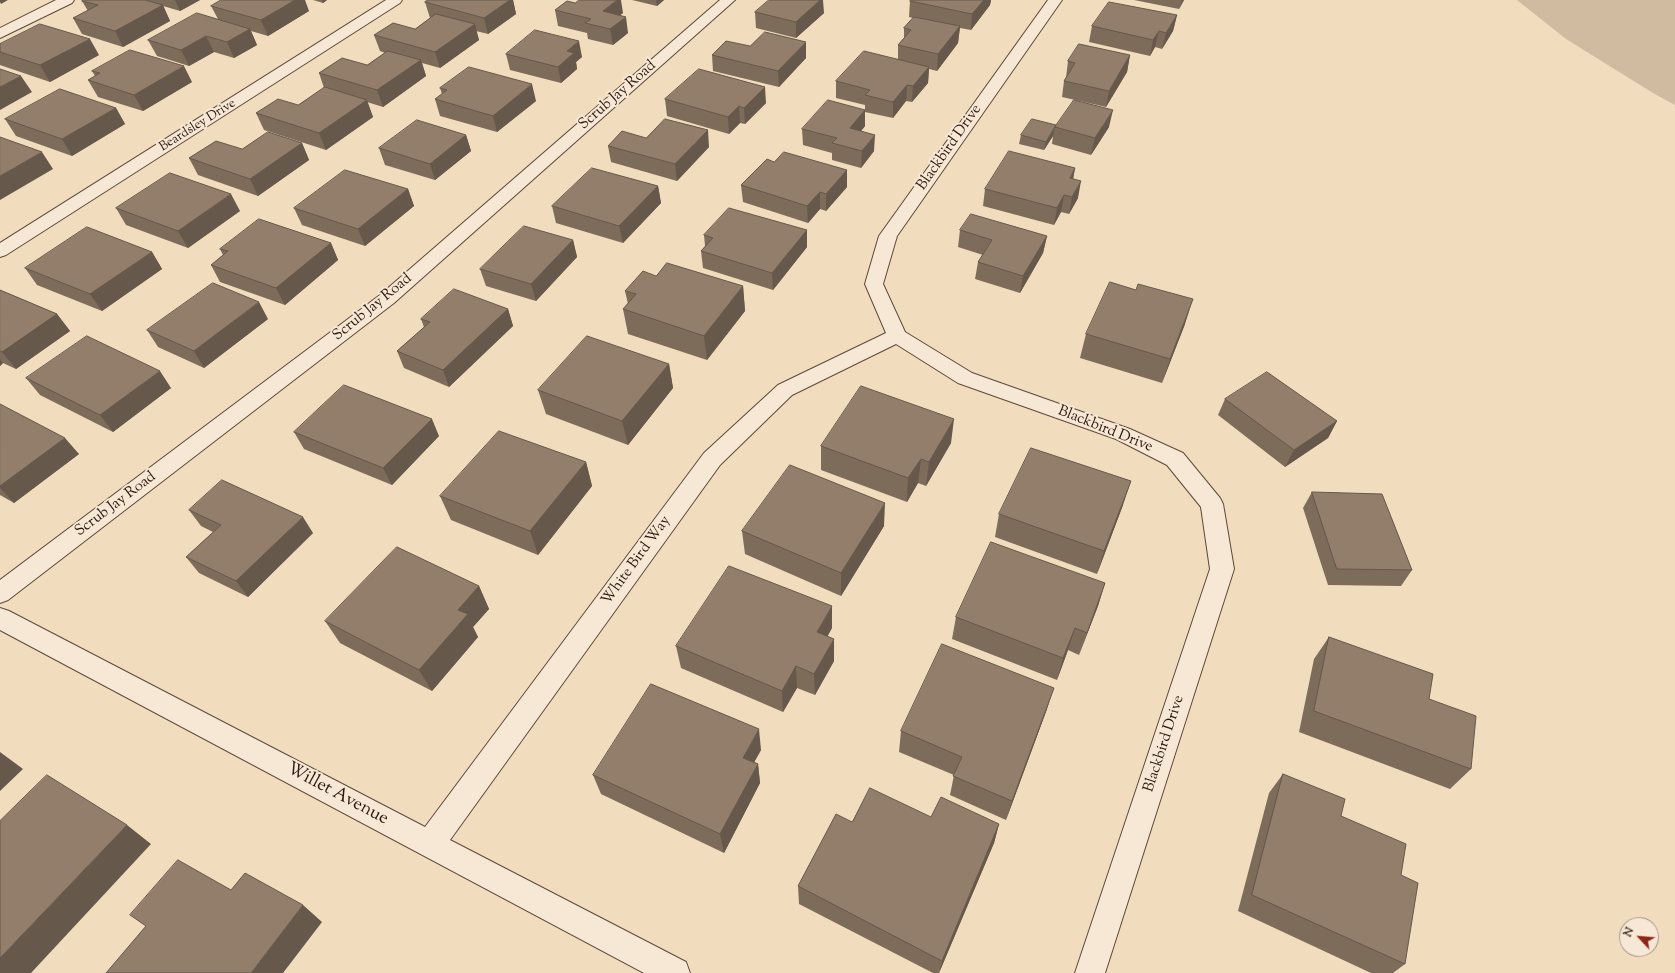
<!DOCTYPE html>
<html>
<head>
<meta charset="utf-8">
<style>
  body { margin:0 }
  #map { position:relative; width:1675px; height:973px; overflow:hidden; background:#f1dcbe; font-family:"Sorts Mill Goudy",serif }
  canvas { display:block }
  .north { position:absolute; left:1619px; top:917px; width:40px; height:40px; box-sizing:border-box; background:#f6e8d5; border:1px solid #a59586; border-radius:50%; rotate:296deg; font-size:11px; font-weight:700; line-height:16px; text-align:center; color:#2c180f }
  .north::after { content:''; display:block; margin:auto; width:14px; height:18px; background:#8f2418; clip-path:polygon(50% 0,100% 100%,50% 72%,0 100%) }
</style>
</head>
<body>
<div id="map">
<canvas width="1675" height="973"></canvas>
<div class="north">N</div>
</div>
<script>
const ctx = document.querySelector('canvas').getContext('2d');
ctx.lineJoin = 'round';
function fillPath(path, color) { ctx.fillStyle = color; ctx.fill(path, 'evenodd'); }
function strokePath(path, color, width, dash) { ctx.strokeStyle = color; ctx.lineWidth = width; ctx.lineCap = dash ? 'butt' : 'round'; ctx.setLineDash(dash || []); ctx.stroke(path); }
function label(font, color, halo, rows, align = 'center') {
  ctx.font = font + ' "Sorts Mill Goudy",serif'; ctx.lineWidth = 4; ctx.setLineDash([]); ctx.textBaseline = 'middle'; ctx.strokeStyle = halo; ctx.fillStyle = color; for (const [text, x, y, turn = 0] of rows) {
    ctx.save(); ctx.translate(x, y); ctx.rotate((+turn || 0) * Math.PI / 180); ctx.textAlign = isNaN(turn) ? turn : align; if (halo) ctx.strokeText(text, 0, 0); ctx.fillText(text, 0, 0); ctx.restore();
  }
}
fillPath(new Path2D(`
  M1517,0H1675V105L1653,93L1566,39Z`), '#d0bba0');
const street = new Path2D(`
  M56,0H74L72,3L0,38V28Z
  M386,0H402L400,3L6,255L0,257V243Z
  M720,0H735L394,303L8,600L0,603V580L380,295Z
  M1048,0H1062L897,236L883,284L905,332L972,373L1130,429L1183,453L1220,498L1223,504L1234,569L1105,973H1075L1210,569L1201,507L1167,465L1116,439L958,383L896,344L792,395L720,465L450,840L686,962L690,973H644L0,630V608L9,611L425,827L704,453L778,385L886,333L865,284L879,236Z`);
strokePath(street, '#5d493b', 2);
fillPath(street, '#f6e8d5');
fillPath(new Path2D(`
  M146,0H200L180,11L163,6L170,21L123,47L82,34L73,18L88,11L82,1H146Z
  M313,0H327L323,3Z
  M428,0H513L516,14L488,34L476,31L479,40L440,68L422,63L426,76L383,107L367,102L373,117L326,150L264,130L256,113L298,105L324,88L319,73L367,65L385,53L380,51L374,35L415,29L430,18L425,2Z
  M632,0H664L657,6Z
  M911,0H991L990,5L971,30L960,28L958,43L937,71L929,69L928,83L912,102L906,101L893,118L865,112V126L861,131L874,151L861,168L832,160V153L803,145L802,129L865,110V105L836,98V81L898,59V45L904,38V28L913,18L909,17L910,1Z
  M1134,0H1184L1179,9Z
  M575,3L623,13L620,15L628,33L613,45L588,39L587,33L558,26L555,10Z
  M211,6L309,11L268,36L251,31L257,45L234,58L214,52L189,66L157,56L148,40L218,19Z
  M755,12L824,13L796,38L756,28Z
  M1177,15L1173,31L1162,49L1155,47L1150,56L1089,42L1092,26Z
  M0,44L99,55L50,82L0,65Z
  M750,46L806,58L779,87L713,71L712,55Z
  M506,54L582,57L576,62L577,69L561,83L510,70Z
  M1130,55L1127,72L1106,107L1062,97L1064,81L1066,78L1068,61Z
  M92,71L192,82L143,111L98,97L88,80L95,76Z
  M440,88L536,101L497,132L440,116L435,99L442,94Z
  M665,99L766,103L745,124L740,123L729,134L667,116Z
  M116,108L125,124L72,156L16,136L5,119Z
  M1056,125L1109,127L1091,155L1052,144L1053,136L1044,150L1019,144L1021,135Z
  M466,135L471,151L435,180L385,165L379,148Z
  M646,138L709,147L677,181L611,162L608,146Z
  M302,143L309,160L258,196L198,175L189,158L242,149Z
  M774,162L847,170V187L826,211L820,209L808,223L743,202L741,185Z
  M1075,168L1073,179L1078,198L1069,214L1061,212L1054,225L983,206L985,189Z
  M658,186L661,203L623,243L556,223L552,206Z
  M408,189L414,206L365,246L302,225L294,208Z
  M116,208L240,211L188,248L126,225Z
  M807,230V247L773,290L703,268L701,251L705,246L704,235Z
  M960,230L1047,236L1043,253L1020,293L975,279L978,262L983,255L958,247Z
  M573,240L577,257L536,301L486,286L480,269Z
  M331,243L338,260L285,305L220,282L211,265L223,255L220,249Z
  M152,252L162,269L102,311L37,285L25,268Z
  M656,276L743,286L745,311L707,360L628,334L623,309L628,304L625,291Z
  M0,290L57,314L70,331L16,369L3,363L0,366Z
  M508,309L513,326L449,387L404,368L397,351L424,327L421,319Z
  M268,319L204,368L158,347L147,330Z
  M1185,324L1162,383L1080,358L1086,334Z
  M669,364L673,388L628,445L546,414L538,390Z
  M26,378L171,388L113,432L40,395Z
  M1225,399L1337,421L1328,438L1285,467L1218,415Z
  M0,404L79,454L14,503L0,495Z
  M294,432L439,436L392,485L304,449Z
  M951,443L926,486L918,483L907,502L821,470V446Z
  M586,462L592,486L538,555L451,520L440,496Z
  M1312,492L1412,570L1401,586L1328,585L1303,508Z
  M1123,505L1097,574L995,537L999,514Z
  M189,510L313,533L248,597L199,573L186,557L213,532L201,526Z
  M884,526L841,596L745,554L742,531Z
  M1105,583L1098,606L1079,655L1068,650L1057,680L952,639L956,617Z
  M479,586L489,609L473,627L478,637L432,691L340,643L325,621Z
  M832,628L827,636L834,661L815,695L797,688L783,712L681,668L676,646Z
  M1329,637L1429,699L1471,769L1450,789L1299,732L1314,659Z
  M1047,709L1006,820L950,795L954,775L899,752L901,731Z
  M761,750L754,762L758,764L760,783L724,853L601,794L593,775Z
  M1283,774L1341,816L1401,875L1405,964L1393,973H1371L1238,911L1269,793Z
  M931,817L999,824L994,843L939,973H933L799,904L798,886L852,822Z`), '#7e6c5b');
fillPath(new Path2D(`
  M0,0H8L1,4L0,2Z
  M175,0H200L180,11Z
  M295,0H305L309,11L268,36L261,20Z
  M322,0H327L323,3Z
  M510,0H513L516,14L488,34L484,18Z
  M617,0H621L623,13L606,27L603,11Z
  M656,0H664L657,6Z
  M820,0H823L824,13L796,38V22Z
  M984,0H991L990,5L971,30L972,14Z
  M1182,0H1184L1179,9Z
  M163,5L170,21L123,47L115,31Z
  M1177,15L1173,31L1162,49L1166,33Z
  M626,17L628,33L613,45L610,29Z
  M475,24L479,40L440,68L435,52Z
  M960,26L958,43L937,71L938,54Z
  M250,29L257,45L234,58L227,42Z
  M1159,31L1155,47L1150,56L1153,40Z
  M206,36L214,52L189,66L181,50Z
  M90,39L99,55L50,82L40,65Z
  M579,41L582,57L576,62L577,69L561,83L558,67L567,51Z
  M806,42V58L779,87L778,71Z
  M1130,55L1127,72L1106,107L1109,91Z
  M421,60L426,76L383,107L377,90Z
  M184,66L192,82L143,111L134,95Z
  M929,67L928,83L912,102L913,86Z
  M21,76L32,92L0,110V87Z
  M532,84L536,101L497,132L493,116Z
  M907,85L906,101L893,118V102Z
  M765,87L766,103L745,124L744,108Z
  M367,100L373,117L326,150L319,133Z
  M739,106L740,123L729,134L728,117Z
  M116,108L125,124L72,156L62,139Z
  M865,110V126L850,145V128Z
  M1113,110L1109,127L1091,155L1095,138Z
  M1055,128L1053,136L1044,150L1046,142Z
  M708,130L709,147L677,181L675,164Z
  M466,135L471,151L435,180L430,164Z
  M875,135L874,151L861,168L862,151Z
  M302,143L309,160L258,196L250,179Z
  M42,152L53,169L0,200V176Z
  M1075,168L1072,185L1070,178Z
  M847,170V187L826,211V194Z
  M1081,181L1078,198L1069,214L1072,197Z
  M658,186L661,203L623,243L619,226Z
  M408,189L414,206L365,246L358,229Z
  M820,192V209L808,223L807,206Z
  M231,194L240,211L188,248L178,231Z
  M1064,195L1061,212L1054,225L1057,208Z
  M807,230V247L773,290L772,273Z
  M1047,236L1043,253L1020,293L1023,276Z
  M573,240L577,257L536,301L531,284Z
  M331,243L338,260L285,305L276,288Z
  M152,252L162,269L102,311L90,294Z
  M743,286L745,311L707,360L704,336Z
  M1193,299L1185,324L1162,383L1170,359Z
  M259,302L268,319L204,368L194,351Z
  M508,309L513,326L449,387L443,370Z
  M57,314L70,331L16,369L2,352Z
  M0,359L3,363L0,366Z
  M669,364L673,388L628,445L622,421Z
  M160,371L171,388L113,432L100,415Z
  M432,419L439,436L392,485L383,468Z
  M954,419L951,443L926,486L929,462Z
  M1337,421L1328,438L1285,467L1294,450Z
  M65,438L79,454L14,503L0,488V486Z
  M921,459L918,483L907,502L908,478Z
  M586,462L592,486L538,555L530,531Z
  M1131,481L1123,505L1097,574L1104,551Z
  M885,503L884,526L841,596V573Z
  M303,517L313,533L248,597L236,581Z
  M1105,583L1098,606L1079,655L1087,633Z
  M479,586L489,609L473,627L478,637L432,691L419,670L458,610Z
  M832,606V628L818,654L817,632Z
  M1075,628L1068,650L1057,680L1063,658Z
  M834,639V661L815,695L814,674Z
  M796,666L797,688L783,712L782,691Z
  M1054,688L1047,709L1006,820L1012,801Z
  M759,729L761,750L746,777L743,758Z
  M0,752L23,769L0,791Z
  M758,764L760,783L724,853L720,834Z
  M999,824L994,843L939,973L942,961Z
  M127,825L151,844L31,973H0V958Z
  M303,905L322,922L283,973H251Z`), '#66584a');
const building = new Path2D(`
  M84,0H145L163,5L115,31L73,18L98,5L82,1Z
  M221,0H295L261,20L211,6Z
  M428,0H510L484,18L425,2Z
  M579,0H617L603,11L626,17L610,29L585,23L591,19L555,10L567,1L575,3Z
  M769,0H820L796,22L755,12Z
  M911,0H984L972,14L910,1Z
  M1109,2L1177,15L1166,33L1159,31L1153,40L1092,26Z
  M197,13L250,29L227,42L206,36L181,50L148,40Z
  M436,14L475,24L435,52L374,35L393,23L415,29Z
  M914,17L960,26L938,54L898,45L911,30L904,28Z
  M40,24L90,39L40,65L0,52V44Z
  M535,30L579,41L567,51L574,53L558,67L506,54Z
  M765,32L806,42L778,71L712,55L726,41L750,46Z
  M1079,44L1130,55L1109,91L1064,81L1075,63L1068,61Z
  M130,50L184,66L134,95L88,80L100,73L92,71Z
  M388,51L421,60L377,90L319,73L342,58L367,65Z
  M864,51L929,67L913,86L907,85L893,102L865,95L870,90L836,81Z
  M469,67L532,84L493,116L435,99L447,90L440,88Z
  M0,69L21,76L0,87Z
  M699,69L765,87L744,108L739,106L728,117L665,99Z
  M325,87L367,100L319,133L256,113L278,99L298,105Z
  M60,89L116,108L62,139L5,119Z
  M828,100L865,110L850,128L875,135L862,151L832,143L837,138L802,129Z
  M1074,100L1113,110L1095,138L1055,127Z
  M665,119L708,130L675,164L608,146L622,131L646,138Z
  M1032,119L1056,125L1046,142L1021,135Z
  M417,120L466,135L430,164L379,148Z
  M268,132L302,143L250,179L189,158L216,141L242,149Z
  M0,137L42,152L0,176Z
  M1009,151L1075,168L1070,178L1081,181L1072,197L1064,195L1057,208L985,189Z
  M784,152L847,170L826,194L820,192L807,206L741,185L767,159L774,162Z
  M592,168L658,186L619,226L552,206Z
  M345,170L408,189L358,229L294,208Z
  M170,173L231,194L178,231L116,208Z
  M729,208L807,230L772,273L701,251L713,238L704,235Z
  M971,214L1047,236L1023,276L978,262L992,240L960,230Z
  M259,219L331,243L276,288L211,265L228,251L220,249Z
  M524,226L573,240L531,284L480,269Z
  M87,227L152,252L90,294L25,268Z
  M667,263L743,286L704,336L623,309L636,294L625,291L643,271L656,276Z
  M1110,282L1136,290L1138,284L1193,299L1170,359L1086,334Z
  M213,283L259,302L194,351L147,330Z
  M454,289L508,309L443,370L397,351L430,322L421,319Z
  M0,290L57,314L2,352L0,351Z
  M87,336L160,371L100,415L26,378Z
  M587,336L669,364L622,421L538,390Z
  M1267,372L1337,421L1294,450L1225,399Z
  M344,385L432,419L383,468L294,432Z
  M861,386L954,419L929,462L921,459L908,478L821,446Z
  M0,404L65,438L0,486Z
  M499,431L586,462L530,531L440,496Z
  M1031,448L1131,481L1104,551L999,514Z
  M790,465L885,503L841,573L742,531Z
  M222,480L303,517L236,581L186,557L221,525L189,510Z
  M1312,492L1382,494L1412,570L1337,569Z
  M991,542L1105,583L1087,633L1075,628L1063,658L956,617Z
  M397,547L479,586L458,610L468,614L419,670L325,621Z
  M729,566L832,606L817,632L834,639L814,674L796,666L782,691L676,646Z
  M1329,637L1433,674L1429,699L1476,716L1471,769L1314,711Z
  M942,644L1054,688L1012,801L953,776L962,757L901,731Z
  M651,684L759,729L743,758L758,764L720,834L593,775Z
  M1283,774L1345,799L1341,816L1406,844L1401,875L1418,883L1405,964L1252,895Z
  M47,775L127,825L0,958V821Z
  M870,788L931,817L941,797L999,824L942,961L798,886L836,814L852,822Z
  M178,860L231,890L245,873L303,905L251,973H106L146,926L130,915Z`);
fillPath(building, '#927e6a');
strokePath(building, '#66584a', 1);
label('13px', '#2c180f', '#f6e8d5', [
  ["Beardsley Drive",198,126,-32]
]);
label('15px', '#2c180f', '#f6e8d5', [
  ["Scrub Jay Road",618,96,-41],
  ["Blackbird Drive",950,148,-55],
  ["Scrub Jay Road",373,308,-39],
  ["Blackbird Drive",1105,430,22],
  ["Scrub Jay Road",116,505,-37],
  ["White Bird Way",637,561,-54],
  ["Blackbird Drive",1165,744,-72]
]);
label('18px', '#2c180f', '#f6e8d5', [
  ["Willet Avenue",337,795,28]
]);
</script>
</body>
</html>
